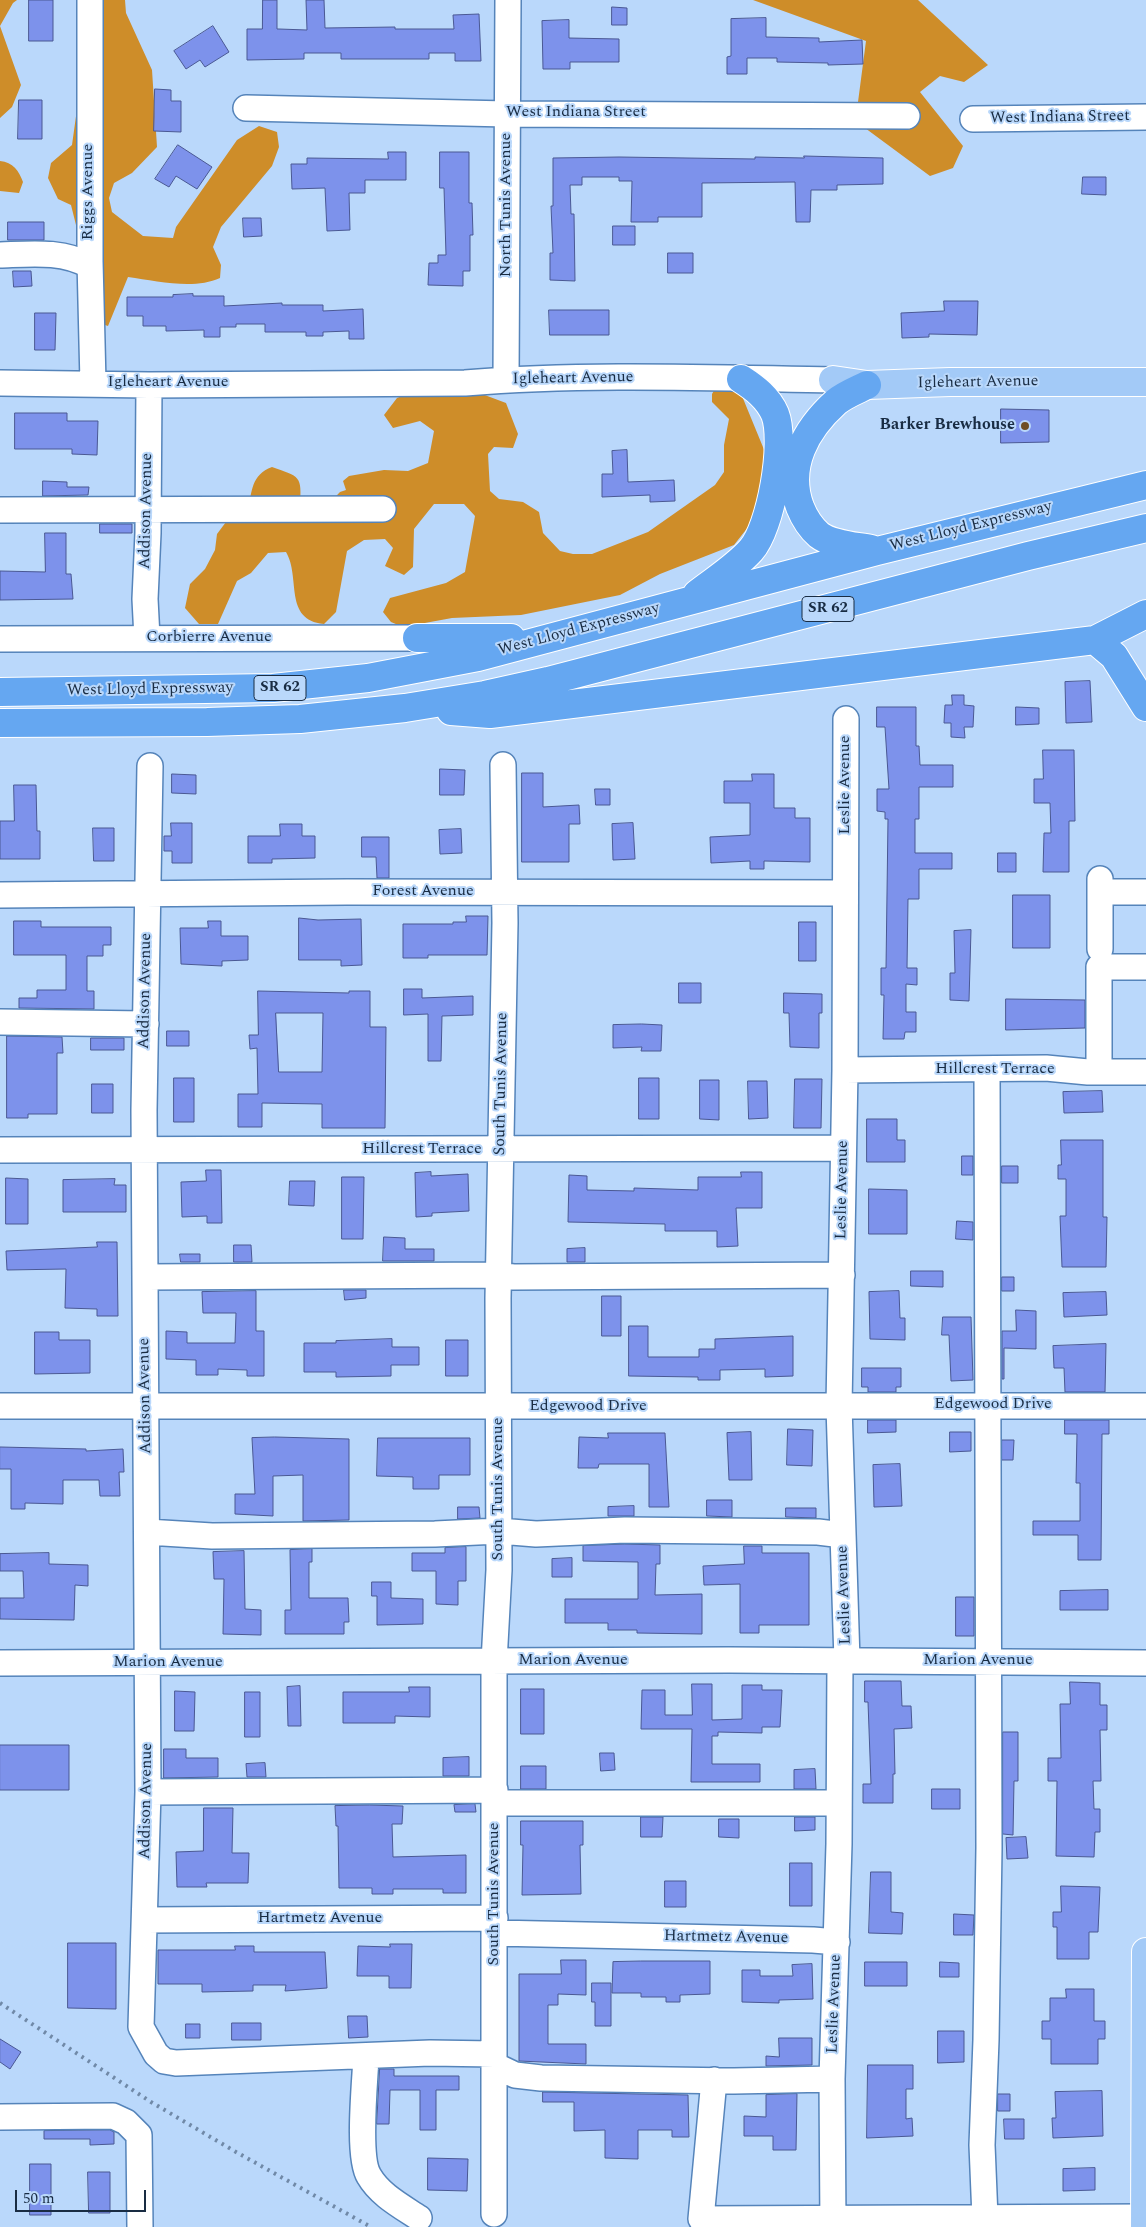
<!DOCTYPE html>
<html>
<head>
<meta charset="utf-8">
<style>
  body { margin:0 }
  #map { position:relative; width:1146px; height:2227px; overflow:hidden; background:#bad8fb; font-family:Spectral,serif }
  canvas { display:block }
  .scale { position:absolute; left:15px; top:2190px; width:131px; height:22px; box-sizing:border-box; border:2px solid #192c43; border-top:0; padding-left:6px; font-size:15px; line-height:18px; white-space:nowrap; color:#192c43; -webkit-text-stroke:4px #bad8fb; paint-order:stroke }
</style>
</head>
<body>
<div id="map">
<canvas width="1146" height="2227"></canvas>
<div class="scale">50 m</div>
</div>
<script>
const ctx = document.querySelector('canvas').getContext('2d');
ctx.lineJoin = 'round';
function fillPath(path, color) { ctx.fillStyle = color; ctx.fill(path, 'evenodd'); }
function strokePath(path, color, width, dash) { ctx.strokeStyle = color; ctx.lineWidth = width; ctx.lineCap = dash ? 'butt' : 'round'; ctx.setLineDash(dash || []); ctx.stroke(path); }
function label(font, color, halo, rows, align = 'center') {
  ctx.font = font + ' Spectral,serif'; ctx.lineWidth = 4; ctx.setLineDash([]); ctx.textBaseline = 'middle'; ctx.strokeStyle = halo; ctx.fillStyle = color; for (const [text, x, y, turn = 0] of rows) {
    ctx.save(); ctx.translate(x, y); ctx.rotate((+turn || 0) * Math.PI / 180); ctx.textAlign = isNaN(turn) ? turn : align; if (halo) ctx.strokeText(text, 0, 0); ctx.fillText(text, 0, 0); ctx.restore();
  }
}
fillPath(new Path2D(`
  M0,0H17L13,3L0,26L21,85L12,107L0,118Z
  M94,0H125L126,13L152,70L157,147L132,173L114,183L109,198L112,212L143,236L173,238L176,227L237,140L259,126L277,132L279,147L272,166L221,227L213,247L221,265L220,278C194,290 157,281 128,277L108,326L96,322L101,254L76,225L71,205L58,199L48,178L51,163L72,145L77,109L100,88L103,59Z
  M753,0H918L988,65L964,82L940,76L920,92L963,146L953,168L930,176L865,128L858,102L866,41Z
  M0,161C13,162 19,171 23,182L19,193L0,191Z
  M729,385L742,396L765,452L756,517L734,545L660,574L620,595L521,615L452,618L403,627L391,622L383,612L390,598L446,583L465,572L475,516L464,504H434L414,529L413,567L404,575L385,566L393,548L385,539L364,540L347,551L336,612L324,624C283,620 301,577 286,552L268,553L251,573L237,581L218,624H199L185,608L190,584L205,569L215,550L217,534L229,518L248,511C252,491 251,475 272,467C300,477 302,475 300,506L314,519L340,492L346,490L343,481L349,476L384,470L408,471L428,463L434,431L420,421L393,428L384,415L397,398L411,392L474,391L506,403L518,434L513,448L494,447L488,454L490,491L499,499L523,502L539,512L543,533L560,551L573,554H592L648,532L715,485L724,472V445L729,419L712,402V394L716,387Z`), '#ce8d29');
const building = new Path2D(`
  M29,0H53V41H29Z
  M263,0H277V29H279L307,30L306,0H324L325,28L395,27V29H454L453,15L479,14L481,61H455V53H429V59H341V53H304V59L247,60V29H262Z
  M612,7L627,8V25H612Z
  M766,18V37L819,38V42L862,40L863,64L828,65V63L777,62V58H747V74H727V57L731,56V19Z
  M569,20V38L619,39V62H570V69H543L542,21Z
  M213,26L229,52L205,67L200,60L186,69L174,51Z
  M155,89L171,90V101H181V132L154,131Z
  M19,100H42V139H18Z
  M178,145L212,167L197,189L176,176L169,187L155,179Z
  M388,152H406V180H365V193H349L350,230L327,231L325,188L292,189L291,164H307V158L388,159Z
  M440,152H469V203H472L473,235H470V271H463V286L428,285L429,263H438V255H446L444,188H440Z
  M804,156L883,158V184L837,185V190H811L810,222H796L795,182L702,183V217H658V222H631L632,181H619V177H582V185H570L571,214H574L575,281L550,280V253H553L551,206H553V158L619,157L755,159V157L804,158Z
  M1083,177H1106V195L1082,194Z
  M243,218H261L262,236L244,237Z
  M8,222H44V240H8Z
  M613,226H635V245H613Z
  M668,253H693V273H668Z
  M13,271H31L32,286L14,287Z
  M193,294V296H224V306L282,303V305H323V311L363,309L364,339H349V331L323,332V336H306V332H265V324H236V327H220V337H204V330L166,331V326H143V316H127V297H173V295Z
  M944,301H978L977,335L929,334V337L902,338L901,313L944,311Z
  M549,310H609V335H550Z
  M35,313H56L55,350H35Z
  M1001,409L1049,410V442L1001,443Z
  M15,413H67V421H98L97,455L72,454V449H15Z
  M627,450L628,482L674,480L675,501L650,502V495L602,497V474H613L612,451Z
  M43,481L67,482V487H89L88,495L43,496Z
  M100,524H132V533H100Z
  M45,533H66V574H71L73,599L0,600V571L45,572Z
  M1090,681L1092,722L1066,723L1065,682Z
  M952,695H964V705L974,706L973,727H964L965,738L951,737V723H944L945,705H952Z
  M877,707H916V746H919L920,765H953V787H919V819H915V853H952V869H919V899H908L907,968H917V985L906,984V1012H916V1032H905L904,1039H883L884,995H881V968H886L888,819H885V812L877,811V789H889L885,727H877Z
  M1016,707L1039,708V724L1016,725Z
  M1043,750H1074L1075,821H1069V872H1043L1044,833H1051L1050,803H1034V779H1043Z
  M440,769L465,770L464,795H440Z
  M522,773H543V807L579,805L580,824H569V862H522Z
  M172,774L196,775V794L172,793Z
  M752,774H774V808H795V818H810V862L764,861V869H750V861L711,863L710,837L750,835V803H724V781H752Z
  M14,785H36L37,831H40V859H0V821H14Z
  M595,789H610V805H596Z
  M171,823H192V863H172V851H164V836H171Z
  M633,823L635,859L613,860L612,824Z
  M280,824H302V836H315V858L272,859V863H248V836H280Z
  M93,828H114V861H94Z
  M461,829L462,853L440,854L439,830Z
  M362,837H389V878H377L376,857H362Z
  M998,853H1016V872H998Z
  M1013,895H1050V948H1013Z
  M466,916H488L487,955H428V958H403V924H453V922H466Z
  M299,918L318,920L361,919L362,965L341,966V960H299Z
  M14,921H41V927H111V945H103V956H87V991H94V1009L19,1008V998H37V990H66V955H14Z
  M208,921H221V936H248V960L222,961V966L181,964L180,928H208Z
  M799,922H816V961H799Z
  M971,930L969,1001L950,1000V973H955L954,931Z
  M679,983H701V1003H679Z
  M404,989H422V998L473,996V1015L442,1016L441,1061H428V1014L404,1015Z
  M258,991L349,993V991H370V1027H386L385,1128H322V1104L262,1103V1127H238V1094H258L257,1048L250,1049L249,1035H258ZM276,1013H323L322,1072H279Z
  M784,993L822,994V1013H819V1048L790,1047L789,1013H784Z
  M1006,999L1085,1000V1028L1006,1030Z
  M642,1024L662,1025L661,1051H641L642,1047L613,1048V1025Z
  M167,1031H189V1046H167Z
  M7,1036L62,1037L63,1053H57V1114H28V1118H7Z
  M91,1038H124V1050H91Z
  M174,1078H194V1122H174Z
  M639,1078H659V1119H639Z
  M795,1079H822L821,1128H794Z
  M700,1080H719V1120L700,1119Z
  M748,1081H767L768,1118L749,1119Z
  M92,1084H113V1113H92Z
  M1102,1091L1103,1112L1064,1113L1063,1092Z
  M867,1119H897V1140H905V1162H867Z
  M1061,1140H1103V1217H1107L1106,1267H1062L1060,1216H1066V1179H1058V1165H1061Z
  M962,1156H973V1175H962Z
  M1002,1166H1018V1183H1002Z
  M206,1170H221L222,1223H207V1216L182,1217L181,1182L206,1181Z
  M431,1172V1176L468,1174L469,1211L432,1213V1216L416,1217L415,1173Z
  M741,1172H762V1208H736L738,1246L717,1247V1231H665V1224L568,1222L569,1175L587,1176V1190L634,1191V1188L698,1190V1177H741Z
  M342,1177H364L363,1239H342Z
  M6,1178L28,1179V1224H6Z
  M115,1179L114,1185H126V1212H63V1180Z
  M290,1181H315L314,1206L289,1205Z
  M869,1189L907,1190V1234H869Z
  M957,1221L973,1222V1240L956,1239Z
  M384,1237L405,1238V1249H434V1261H383Z
  M97,1242H117L118,1316H97V1309L65,1308L66,1269L7,1270L6,1251L97,1247Z
  M234,1245H251L252,1262H234Z
  M585,1248V1262H567V1249Z
  M180,1254H200V1262H181Z
  M911,1271H943V1287L911,1286Z
  M1002,1277H1014V1291H1002Z
  M344,1290H366V1298L345,1300Z
  M256,1291V1331H264V1376H247V1370L218,1369V1375H196V1360L166,1359V1331L187,1332V1343H235L236,1313H203L202,1292Z
  M899,1291L900,1318H905V1340L870,1339L869,1292Z
  M1106,1292L1107,1315L1064,1317L1063,1293Z
  M602,1296H621V1336H602Z
  M1016,1310L1036,1311V1349L1004,1348V1379H1002V1331H1016Z
  M943,1317H971L973,1380L951,1381L949,1335H942Z
  M629,1326H648V1357H699V1349H715V1339L793,1336V1376L765,1377V1369L720,1370V1380H698V1377L629,1376Z
  M35,1332H59V1340H90V1373L35,1374Z
  M392,1339V1347H419V1365H391V1376L336,1377V1372H304V1343H336V1341Z
  M446,1340H468V1376H446Z
  M1106,1344L1105,1392H1065L1064,1368H1054L1053,1346Z
  M862,1368H901V1387H896V1392H868V1387H862Z
  M868,1420H896V1432L868,1433Z
  M1065,1420H1109V1434H1102L1101,1560H1078V1535H1033V1521H1080V1483H1076L1077,1434H1065Z
  M788,1429L813,1430L812,1466L787,1465Z
  M751,1432L752,1480H729L727,1433Z
  M950,1432H971V1451L950,1452Z
  M608,1433H665L669,1507H649V1464H599L598,1468H578L579,1437L608,1438Z
  M275,1437L349,1439V1520L303,1521V1475L273,1476V1516L235,1514V1494H255L252,1438Z
  M378,1438H470V1475H439V1489H413V1477L377,1476Z
  M1002,1440H1014L1013,1460H1002Z
  M0,1447L86,1449V1451L123,1449L124,1472H119L120,1496H100L99,1480H63V1504L25,1503V1509H11V1469H0Z
  M900,1464L902,1506L874,1507L873,1465Z
  M707,1500H732V1517L707,1516Z
  M634,1506V1516H608V1507Z
  M458,1507H479L480,1518L458,1519Z
  M786,1508H816V1518L786,1517Z
  M625,1544L660,1545V1564H656L655,1595L702,1594V1634L637,1633V1630H608V1623H565V1599H638V1562L583,1561V1546Z
  M744,1546H762V1553H809V1625H759V1633H740V1584L704,1585L703,1566L744,1564Z
  M466,1547V1581H458V1605L436,1604V1571H412V1553H445V1548Z
  M312,1549V1562H309V1598H348L349,1622H344V1634H285V1610H291L290,1550Z
  M244,1551L245,1609L261,1610V1635L223,1634L224,1579H214L213,1552Z
  M49,1553V1564L88,1565V1586L75,1585L74,1620L0,1619V1598H24L23,1571H0V1554Z
  M572,1558V1577H552V1559Z
  M372,1582H391V1598L423,1599V1624L377,1625V1596H372Z
  M1108,1590V1610H1060V1591Z
  M956,1597H974V1636H956Z
  M865,1681H901L902,1706H911L912,1728L894,1729L895,1774H893V1803H863V1784H871L868,1702H865Z
  M1070,1682L1100,1683V1705H1107V1730H1100L1101,1781H1093L1094,1809H1100V1832H1095L1094,1857L1056,1856L1057,1781H1048V1758H1061L1060,1704H1070Z
  M692,1684H712V1720L742,1719V1685H762V1690H782L780,1727H762V1733L718,1732V1736H712V1764H760V1782H691L692,1729H641L642,1690H665V1715H692Z
  M300,1686L301,1726H288L287,1687Z
  M409,1687H430V1717L395,1716V1723H343V1692H409Z
  M521,1689H544V1734H521Z
  M175,1691L195,1692L194,1731H175Z
  M245,1692H260V1737H245Z
  M1003,1732H1018V1781H1014L1013,1835L1003,1834Z
  M0,1745H69V1790H0Z
  M164,1749H186V1758H218V1777L164,1778Z
  M600,1753H614L615,1770L601,1771Z
  M469,1757V1776H443V1758Z
  M265,1763L266,1777H247L246,1764Z
  M521,1766H546V1789H521Z
  M815,1769L816,1789H794V1770Z
  M932,1789H960V1809H932Z
  M475,1804L476,1812H455L454,1805Z
  M370,1805L403,1806L402,1824H392L393,1857L466,1855V1893H443V1889H393V1894H372V1888H339L338,1826H336L335,1806Z
  M204,1808H233L232,1853H249L248,1883H206L207,1887H177L176,1852L203,1851Z
  M641,1817H663L662,1837H641Z
  M795,1817H815V1830L795,1831Z
  M719,1819H739V1838L719,1837Z
  M521,1821H583V1845H580L581,1894L522,1895L523,1845H521Z
  M1026,1837L1028,1858L1007,1859L1006,1838Z
  M790,1863H812V1906H790Z
  M871,1872H891V1912L903,1913L902,1934L869,1933Z
  M665,1881H686V1907H665Z
  M1061,1886L1100,1887L1098,1932H1089V1959H1057V1927H1053V1912H1061Z
  M954,1914L974,1915L973,1935H954Z
  M68,1943H116V2009L68,2008Z
  M390,1944H412L411,1988H389V1976H357L358,1946L390,1947Z
  M235,1946H254V1952H325L327,1988L285,1991L286,1985H253V1991L202,1992V1984H158V1950H235Z
  M561,1960H586V1995L558,1994V2005H548V2044H586V2064L519,2061V1974H561Z
  M641,1961H710V1994L680,1995V2002H666V1997H641V1993H612L613,1962Z
  M865,1962H907V1986H865Z
  M940,1962L959,1963V1977H940Z
  M812,1964L813,1999L779,2000V2003L742,2002V1970H760V1976H793L792,1965Z
  M592,1983H611V2026H595V2002H592Z
  M1066,1989H1094V2021H1105V2039H1098V2064H1051V2039H1042V2021H1050V1998H1066Z
  M348,2016H367L368,2037L349,2038Z
  M232,2023H261V2040H232Z
  M186,2024H200V2038H186Z
  M938,2031H964V2062L938,2063Z
  M779,2038H812V2065L766,2066V2056L779,2057Z
  M0,2039L21,2052L10,2069L0,2062Z
  M868,2065H913V2089H906V2119L912,2118L913,2136L867,2138Z
  M380,2069H394V2076H459V2090H436V2130H420V2090H390L389,2124H377Z
  M1102,2091L1103,2136L1053,2138L1052,2118H1056L1055,2092Z
  M543,2092L688,2095L689,2137H672V2130H638V2159L605,2158V2130L574,2131V2102H543Z
  M797,2094L796,2150H773V2136H744V2116L766,2117V2095Z
  M998,2094H1010V2111H998Z
  M1004,2119H1024V2139H1005Z
  M110,2130L114,2132V2144L90,2145V2139H44V2131Z
  M428,2158L468,2159L467,2191L428,2190Z
  M30,2164H51V2215H30Z
  M1095,2168V2190L1063,2191V2169Z
  M88,2172H110V2213H89Z`);
fillPath(building, '#7d92eb');
strokePath(building, '#4a5893', 1);
const minor = new Path2D(`
  M90,0V261L93,383
  M246,108L507,114L907,116
  M973,119L1146,117
  M0,255C30,254 63,250 90,266
  M506,379L508,0
  M0,383L149,385L465,383C587,373 711,378 833,380
  M0,510L383,509
  M147,638L145,599L148,533L149,385
  M0,639L417,638
  M846,719L845,1070L839,1406L847,1661
  M150,766L144,1110L148,1792L141,2027L156,2054L164,2061L176,2063L430,2053L494,2054
  M1100,879V949
  M1100,892H1146
  M0,895L347,892L845,893
  M0,1022L146,1024
  M845,1070L1046,1068L1088,1072H1146
  M1099,1072V967H1146
  M0,1150L843,1148
  M146,1277L498,1275L513,1277L842,1275
  M0,1406H1146
  M147,1532L212,1536L435,1534L499,1531L536,1534L625,1530L818,1532L843,1535
  M0,1663L729,1660L1146,1663
  M148,1792L495,1790
  M495,1803H839
  M145,1920L495,1918
  M495,1933L813,1940L837,1942
  M366,2057C365,2082 357,2157 369,2176C380,2195 401,2206 419,2218
  M494,2065L515,2075L541,2078L734,2081L832,2079
  M714,2080L701,2219L1146,2217
  M0,2117L113,2116L126,2122L139,2135L140,2227
  M494,2214V1662L499,1570L498,1298L505,923L503,765
  M985,2218L982,2145L986,2040L989,1848L987,1069
  M833,2227L832,2079L839,1844L840,1661`);
const major = new Path2D(`
  M833,380L867,385L950,382H1146
  M1145,2227L1146,1952`);
const highway = new Path2D(`
  M867,385C857,390 844,395 836,402C806,429 785,466 800,507C804,517 811,528 819,535C832,545 855,546 871,549
  M697,594C715,580 736,567 751,550C771,528 786,442 775,414C768,398 755,388 741,379
  M417,638H511
  M1095,640L1114,656L1146,707
  M0,692L273,688L368,678L478,657L877,551L1146,485
  M451,711L490,714L1095,640L1146,614
  M0,723L207,722L300,719L405,708L485,695L548,681L1028,556L1146,528`);
strokePath(minor, '#5584ba', 28);
strokePath(major, '#fff', 30);
strokePath(highway, '#fff', 30);
strokePath(minor, '#fff', 25);
strokePath(major, '#a3caf7', 28);
strokePath(highway, '#65a7f1', 28);
strokePath(new Path2D(`
  M0,2003L151,2102L236,2152L371,2227`), '#7089a7', 4, [2.5, 5]);
for (const [x, y, r, color] of [
  [1025,426,5,"#6f4f25"]
]) { const dot = new Path2D(); dot.arc(x, y, r, 0, 2 * Math.PI); ctx.fillStyle = color; ctx.fill(dot); strokePath(dot, '#bad8fb', 2); }
for (const [x, y, w] of [
  [828,609,52],
  [280,688,52]
]) { const box = new Path2D(); box.roundRect(x - w / 2, y - 12.5, w, 25, 4); ctx.fillStyle = '#bad8fb'; ctx.fill(box); strokePath(box, '#192c43', 1); }
label('bold 15px', '#192c43', null, [
  ["SR 62",828,609],
  ["SR 62",280,688]
]);
label('16px', '#192c43', '#bad8fb', [
  ["West Indiana Street",576,113],
  ["West Indiana Street",1060,118,-1],
  ["Riggs Avenue",89,192,-90],
  ["North Tunis Avenue",507,205,-90],
  ["Igleheart Avenue",573,379,-1],
  ["Igleheart Avenue",168,383],
  ["Igleheart Avenue",978,383,-1],
  ["Addison Avenue",147,511,-89],
  ["West Lloyd Expressway",971,527,-14],
  ["West Lloyd Expressway",579,630,-15],
  ["Corbierre Avenue",209,638],
  ["West Lloyd Expressway",150,690,-1],
  ["Leslie Avenue",846,785,-90],
  ["Forest Avenue",423,892],
  ["Addison Avenue",146,991,-89],
  ["Hillcrest Terrace",995,1070],
  ["South Tunis Avenue",502,1084,-89],
  ["Hillcrest Terrace",422,1150],
  ["Leslie Avenue",843,1190,-89],
  ["Addison Avenue",146,1396,-91],
  ["Edgewood Drive",993,1405],
  ["Edgewood Drive",588,1407],
  ["South Tunis Avenue",499,1489,-90],
  ["Leslie Avenue",845,1595,-92],
  ["Marion Avenue",573,1661],
  ["Marion Avenue",978,1661],
  ["Marion Avenue",168,1663],
  ["Addison Avenue",147,1801,-89],
  ["South Tunis Avenue",495,1894,-90],
  ["Hartmetz Avenue",320,1919],
  ["Hartmetz Avenue",726,1938,1],
  ["Leslie Avenue",835,2004,-88]
]);
label('bold 16px', '#192c43', '#bad8fb', [
  ["Barker Brewhouse",1015,426]
], 'right');
</script>
</body>
</html>
